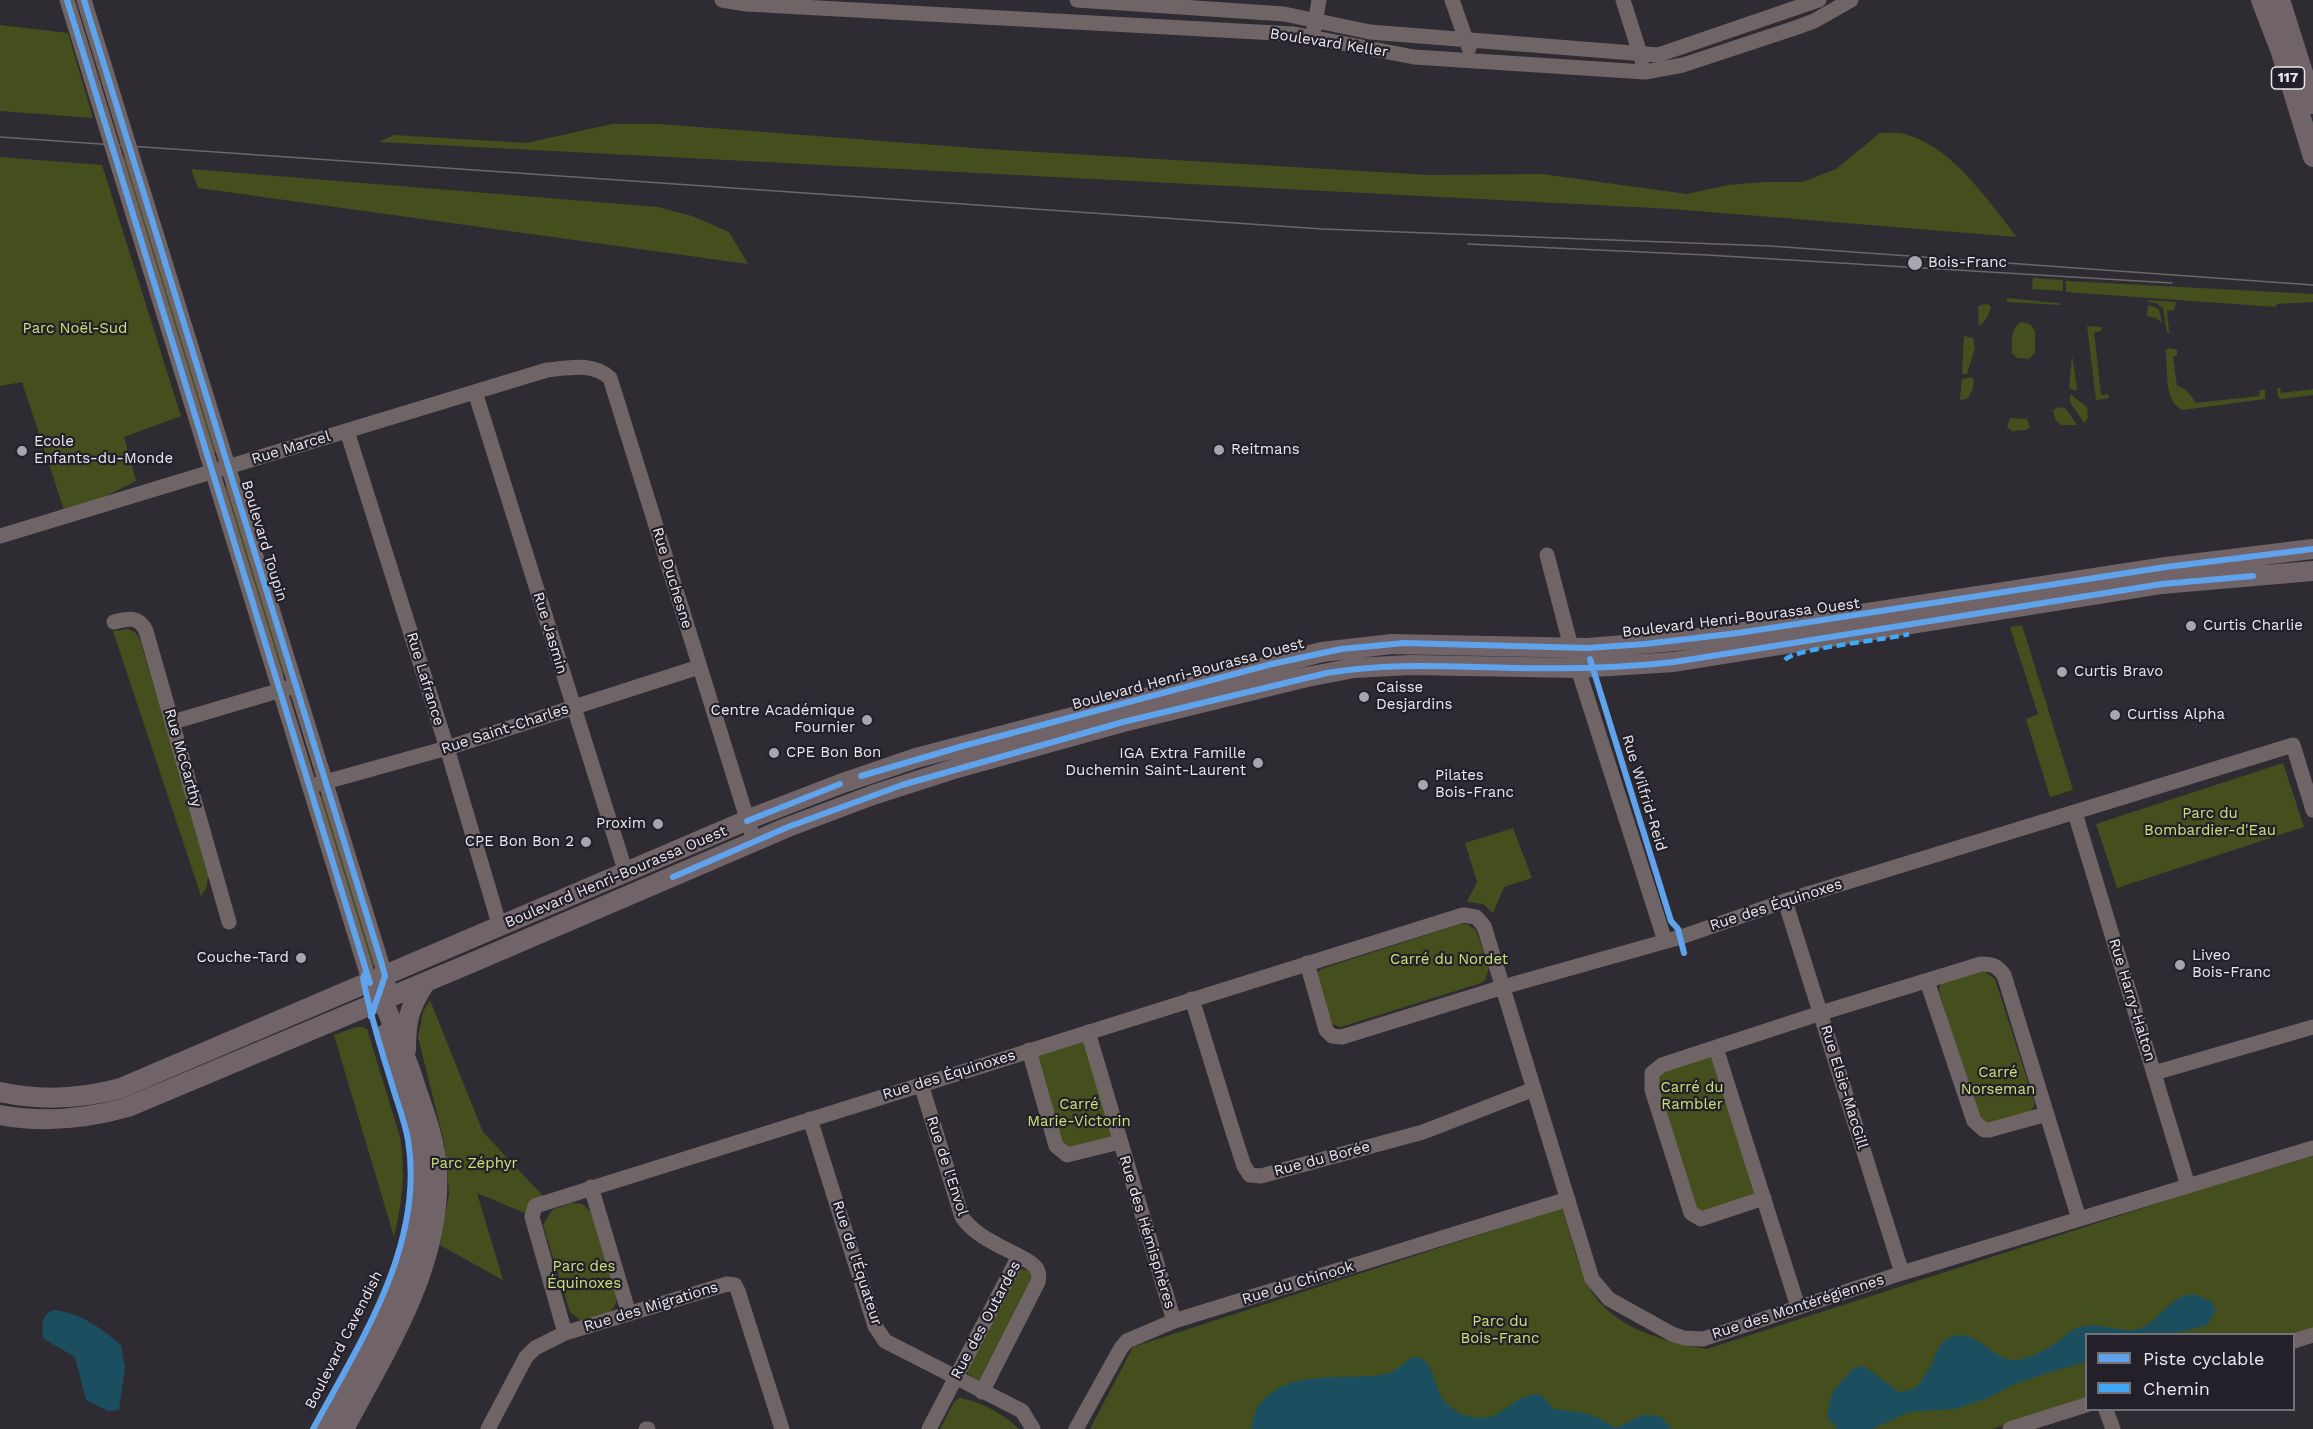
<!DOCTYPE html>
<html>
<head>
<meta charset="utf-8">
<style>
  body { margin:0 }
  #map { position:relative; width:2313px; height:1429px; overflow:hidden; background:#2e2c32; font-family:"Work Sans",sans-serif }
  canvas { display:block }
  .legend { position:absolute; left:2085px; top:1333px; width:210px; height:78px; box-sizing:border-box; background:#24202a; border:2px solid #737078; margin:0; padding:8px 10px; list-style:none; font-size:18px; color:#eae8ee }
  .legend li { display:flex; align-items:center; gap:12px; height:30px }
  .legend b { width:30px; border:2px solid #737078 }
</style>
</head>
<body>
<div id="map">
<canvas width="2313" height="1429"></canvas>
<ul class="legend">
<li><b style="height:8px;background:#60a3ed"></b>Piste cyclable</li>
<li><b style="height:8px;background:#3fa9f5"></b>Chemin</li>
</ul>
</div>
<script>
const ctx = document.querySelector('canvas').getContext('2d');
ctx.lineJoin = 'round';
function fillPath(path, color) { ctx.fillStyle = color; ctx.fill(path, 'evenodd'); }
function strokePath(path, color, width, dash) { ctx.strokeStyle = color; ctx.lineWidth = width; ctx.lineCap = dash ? 'butt' : 'round'; ctx.setLineDash(dash || []); ctx.stroke(path); }
function label(font, color, halo, rows, align = 'center') {
  ctx.font = font + ' "Work Sans",sans-serif'; ctx.lineWidth = 4.5; ctx.setLineDash([]); ctx.textBaseline = 'middle'; ctx.strokeStyle = halo; ctx.fillStyle = color; for (const [text, x, y, turn = 0] of rows) {
    ctx.save(); ctx.translate(x, y); ctx.rotate((+turn || 0) * Math.PI / 180); ctx.textAlign = isNaN(turn) ? turn : align; if (halo) ctx.strokeText(text, 0, 0); ctx.fillText(text, 0, 0); ctx.restore();
  }
}
fillPath(new Path2D(`
  M0,25L68,33L93,118L0,111Z
  M612,124H659L987,149L1429,175L1542,174L1687,194L1728,185L1763,182H1803L1836,169L1880,133C1889,133 1900,132 1908,135C1953,148 1989,202 2017,237L1673,209L379,142L394,135L526,143Z
  M0,157L102,165L181,416L124,437L136,481L66,516L22,382L0,386Z
  M119,157L129,158L219,451L211,454Z
  M191,169L658,207L692,216L729,232L748,264L198,188Z
  M2033,278L2063,280V291L2032,289Z
  M2066,281L2313,294V302L2277,304L2276,307L2066,292Z
  M2007,298L2058,303L2061,305L2007,302Z
  M2148,300L2176,302L2174,310L2167,311L2169,331L2175,334L2167,332L2163,308L2156,303L2148,302Z
  M1988,304L1991,307C1989,314 1985,323 1979,326L1978,307L1981,305Z
  M2148,305L2159,309L2162,323L2156,318L2147,316Z
  M2022,322L2030,324L2035,331V353L2029,359L2017,358L2012,353C2012,342 2010,327 2022,322Z
  M2087,326L2102,327L2101,331L2094,332L2101,395L2108,394L2109,398L2096,400Z
  M1964,336L1973,338L1975,348L1967,374H1962Z
  M2170,348L2177,350V355L2173,357L2177,386C2184,387 2193,396 2195,403L2259,396L2260,390H2265V399L2183,410C2164,403 2168,372 2166,355V350Z
  M2072,355L2077,388L2076,391L2069,388Z
  M1972,377L1974,380L1973,389L1967,399L1960,400L1962,379Z
  M2277,388H2280L2281,393L2313,389V395L2281,399L2278,396Z
  M2070,394L2087,407L2088,418L2084,423L2070,402Z
  M2061,407L2066,409L2077,425H2062L2056,421L2053,410Z
  M2010,418L2027,419L2030,427L2026,430L2012,431L2007,427Z
  M230,486L286,674L281,675L222,488Z
  M2022,625L2073,790L2050,797L2026,719L2038,714L2010,627Z
  M128,629L136,633L140,640L209,871L206,889L201,896L113,631Z
  M2283,763L2304,827L2117,888L2096,824Z
  M320,796L325,797L329,806L368,933L375,966L370,964L362,943L319,804Z
  M1513,828L1532,878L1504,887L1493,913L1483,904L1467,902L1477,882L1465,843Z
  M1460,924H1467L1476,930L1489,968L1485,980L1481,983L1341,1027L1331,1024L1317,973L1321,969Z
  M1983,970L1995,979L2035,1104L2029,1114L1988,1124L1979,1119L1939,991L1940,985L1944,982Z
  M430,1000L483,1132L543,1196L529,1215L477,1193L503,1280L440,1245L449,1194L447,1168L444,1142L418,1037L423,1012Z
  M356,1027H363L367,1029L400,1137C406,1172 402,1203 394,1237L334,1035Z
  M1088,1032L1120,1142L1067,1155L1029,1050Z
  M1716,1048L1764,1198L1701,1219L1652,1073Z
  M2313,1156V1331L2294,1334H2086V1400L1992,1429H1090L1133,1347L1562,1208C1570,1231 1578,1267 1589,1287C1611,1328 1665,1342 1707,1349L2196,1191Z
  M571,1203L582,1204L591,1212L617,1299C613,1317 598,1317 583,1322L570,1312L543,1225L552,1210Z
  M1019,1268L1033,1272L1034,1275L980,1381L968,1374V1369Z
  M961,1397L962,1399C975,1398 1011,1419 1019,1429H940L954,1402Z`), '#444f1d');
fillPath(new Path2D(`
  M2194,1294L2212,1302L2216,1309L2207,1325L2173,1334H2086V1362L2047,1373L2013,1385L1986,1399L1955,1409L1909,1412L1872,1429H1838L1828,1419C1827,1393 1838,1386 1854,1368L1864,1366L1899,1392L1914,1389C1919,1383 1924,1377 1928,1371C1934,1362 1936,1346 1946,1340C1974,1321 1991,1363 2017,1360C2031,1358 2047,1349 2059,1341C2064,1337 2071,1330 2077,1328C2098,1320 2121,1335 2141,1328C2156,1322 2164,1307 2177,1299C2181,1296 2189,1295 2194,1294Z
  M53,1310C79,1312 101,1328 121,1345L125,1367L119,1410L108,1411L86,1400L75,1357L44,1339C41,1329 41,1315 53,1310Z
  M1412,1357C1415,1357 1419,1357 1422,1359C1432,1364 1436,1386 1441,1396C1446,1405 1453,1409 1462,1414C1504,1429 1505,1395 1540,1394L1554,1409C1580,1412 1595,1413 1616,1428L1642,1415L1660,1416L1672,1429H1251C1253,1422 1254,1412 1258,1407C1286,1366 1343,1382 1385,1374C1396,1372 1404,1363 1412,1357Z`), '#1b4f60');
strokePath(new Path2D(`
  M67,0L370,983
  M84,0L392,997
  M722,0L746,4L1294,34L1414,57L1645,72L1683,65L1795,28L1814,21L1851,0
  M1077,0L1284,14L1370,32L1658,55L1819,0
  M1452,0L1469,48
  M1623,0L1642,60
  M1314,29L1319,0
  M475,392L626,873
  M347,431L447,748L500,927
  M0,536L547,370C569,368 592,362 610,378L754,841
  M1547,555L1571,647L1665,941
  M114,622C128,618 139,616 146,631L229,922
  M173,722L288,688
  M318,784L447,748L699,667
  M2075,813L2188,1186
  M1785,901L1902,1273
  M1307,963L1326,1030L1332,1036L1342,1037L1503,987L1681,937L1785,901L2293,745L2313,810
  M1927,981L1974,1121L1984,1130H1989L2047,1114
  M1192,999L1232,1129L1244,1166L1250,1175L1261,1176L1423,1132L1534,1089
  M1088,1032L1174,1321
  M1716,1048L1798,1307
  M1029,1050L1056,1146L1067,1155L1120,1142
  M2154,1073L2313,1027
  M921,1084L962,1217C975,1236 999,1245 1019,1256
  M810,1119L875,1326L885,1341L1022,1411L1033,1429
  M591,1187L629,1314
  M1764,1198L1701,1219L1691,1213L1652,1090V1073L1662,1065L1821,1013L1981,964C1993,964 1997,966 2004,975L2079,1219
  M565,1333L532,1217L535,1206L1463,915L1476,917L1484,926L1592,1279L1609,1299L1672,1334L1684,1338L1703,1339L1902,1273L2313,1148
  M2294,1341L2313,1335
  M2106,1410L2113,1429
  M488,1429L526,1357L535,1348L565,1333L727,1284L735,1285L738,1291L782,1429
  M646,1429H648
  M929,1429L1019,1256C1030,1262 1042,1267 1038,1282L982,1392
  M1076,1429L1121,1348L1127,1341L1174,1321L1568,1199
  M2010,1429L2086,1405`), '#6f6466', 15);
strokePath(new Path2D(`
  M2261,0L2281,52L2313,157
  M2280,0L2313,104
  M406,1050C406,1020 409,1008 425,983
  M0,1092C41,1101 81,1099 121,1088L757,816L840,784L916,758L1322,652L1392,644L1587,648L1676,641L1738,633L2166,567L2313,549
  M0,1115C43,1123 86,1119 128,1107L471,963L788,827L873,795L957,768L1123,722L1307,677L1354,668L1410,665L1578,668L1674,662L2162,584L2313,571
  M326,1429C368,1339 429,1252 418,1148C414,1109 397,1071 385,1034
  M344,1429C387,1348 447,1257 436,1160C433,1134 423,1109 415,1085C410,1067 403,1051 396,1034C390,1019 387,1005 377,992`), '#706468', 20);
strokePath(new Path2D(`
  M0,137L1322,229L1770,246L2313,285
  M1468,244L1707,255L2172,283`), '#6d6769', 1.5);
strokePath(new Path2D(`
  M1785,660C1794,648 1887,640 1909,634`), '#3fa9f5', 4.5, [9, 4.5]);
strokePath(new Path2D(`
  M67,0L370,983
  M84,0L381,961L385,976L371,1017
  M1590,659L1671,921L1678,929L1684,953
  M861,776L963,746L1272,664L1341,649L1404,643L1587,648L1645,644L1738,633L2166,567L2313,549
  M747,821L840,784
  M673,877L788,827L902,785L1123,722L1327,673C1390,662 1451,667 1514,668C1568,669 1621,668 1674,662L2162,584L2253,576
  M313,1429C360,1342 425,1245 408,1140C405,1122 398,1105 393,1088C382,1052 370,1016 363,978L365,974`), '#60a3ed', 6);
for (const [x, y, r, color] of [
  [1915,263,8,"#a8a6ac"],
  [1219,450,6,"#a8a6ac"],
  [22,451,6,"#a8a6ac"],
  [2191,626,6,"#a8a6ac"],
  [2062,672,6,"#a8a6ac"],
  [1364,697,6,"#a8a6ac"],
  [2115,715,6,"#a8a6ac"],
  [867,720,6,"#a8a6ac"],
  [774,753,6,"#a8a6ac"],
  [1258,763,6,"#a8a6ac"],
  [1423,785,6,"#a8a6ac"],
  [658,824,6,"#a8a6ac"],
  [586,842,6,"#a8a6ac"],
  [301,958,6,"#a8a6ac"],
  [2180,965,6,"#a8a6ac"]
]) { const dot = new Path2D(); dot.arc(x, y, r, 0, 2 * Math.PI); ctx.fillStyle = color; ctx.fill(dot); strokePath(dot, '#24202a', 2); }
for (const [x, y, w] of [
  [2288,78,33]
]) { const box = new Path2D(); box.roundRect(x - w / 2, y - 11, w, 22, 4.5); ctx.fillStyle = '#24202a'; ctx.fill(box); strokePath(box, '#eae8ee', 1.5); }
label('bold 14px', '#eae8ee', null, [
  ["117",2288,78]
]);
label('15px', '#eae8ee', '#24202a', [
  ["Boulevard Keller",1329,43,9],
  ["Rue Marcel",291,448,-17],
  ["Boulevard Toupin",264,541,73],
  ["Rue Duchesne",672,578,73],
  ["Boulevard Henri-Bourassa Ouest",1741,618,-7],
  ["Rue Jasmin",550,633,73],
  ["Boulevard Henri-Bourassa Ouest",1188,674,-15],
  ["Rue Lafrance",425,679,73],
  ["Rue Saint-Charles",505,729,-18],
  ["Rue McCarthy",183,758,74],
  ["Rue Wilfrid-Reid",1644,793,73],
  ["Boulevard Henri-Bourassa Ouest",616,877,-23],
  ["Rue des Équinoxes",1776,905,-18],
  ["Rue Harry-Halton",2132,1000,73],
  ["Rue des Équinoxes",949,1075,-17],
  ["Rue Elsie-MacGill",1844,1087,73],
  ["Rue du Borée",1322,1159,-15],
  ["Rue de l'Envol",947,1166,72],
  ["Rue des Hémisphères",1147,1232,73],
  ["Rue de l'Équateur",857,1263,72],
  ["Rue du Chinook",1298,1283,-17],
  ["Rue des Migrations",651,1307,-17],
  ["Rue des Montérégiennes",1798,1307,-18],
  ["Rue des Outardes",986,1320,-62],
  ["Boulevard Cavendish",344,1340,-63]
]);
label('15px', '#eae8ee', '#24202a', [
  ["Bois-Franc",1928,263],
  ["Ecole",34,442],
  ["Enfants-du-Monde",34,459],
  ["Reitmans",1231,450],
  ["Curtis Charlie",2203,626],
  ["Curtis Bravo",2074,672],
  ["Caisse",1376,688],
  ["Desjardins",1376,705],
  ["Centre Académique",855,711,"right"],
  ["Fournier",855,728,"right"],
  ["Curtiss Alpha",2127,715],
  ["CPE Bon Bon",786,753],
  ["IGA Extra Famille",1246,754,"right"],
  ["Duchemin Saint-Laurent",1246,771,"right"],
  ["Pilates",1435,776],
  ["Bois-Franc",1435,793],
  ["Proxim",646,824,"right"],
  ["CPE Bon Bon 2",574,842,"right"],
  ["Liveo",2192,956],
  ["Bois-Franc",2192,973],
  ["Couche-Tard",289,958,"right"]
], 'left');
label('15px', '#c8e275', '#24202a', [
  ["Parc Noël-Sud",75,329],
  ["Parc du",2210,814],
  ["Bombardier-d'Eau",2210,831],
  ["Carré du Nordet",1449,960],
  ["Carré",1998,1073],
  ["Norseman",1998,1090],
  ["Carré du",1692,1088],
  ["Rambler",1692,1105],
  ["Carré",1079,1105],
  ["Marie-Victorin",1079,1122],
  ["Parc Zéphyr",474,1164],
  ["Parc des",584,1267],
  ["Équinoxes",584,1284],
  ["Parc du",1500,1322],
  ["Bois-Franc",1500,1339]
]);
</script>
</body>
</html>
